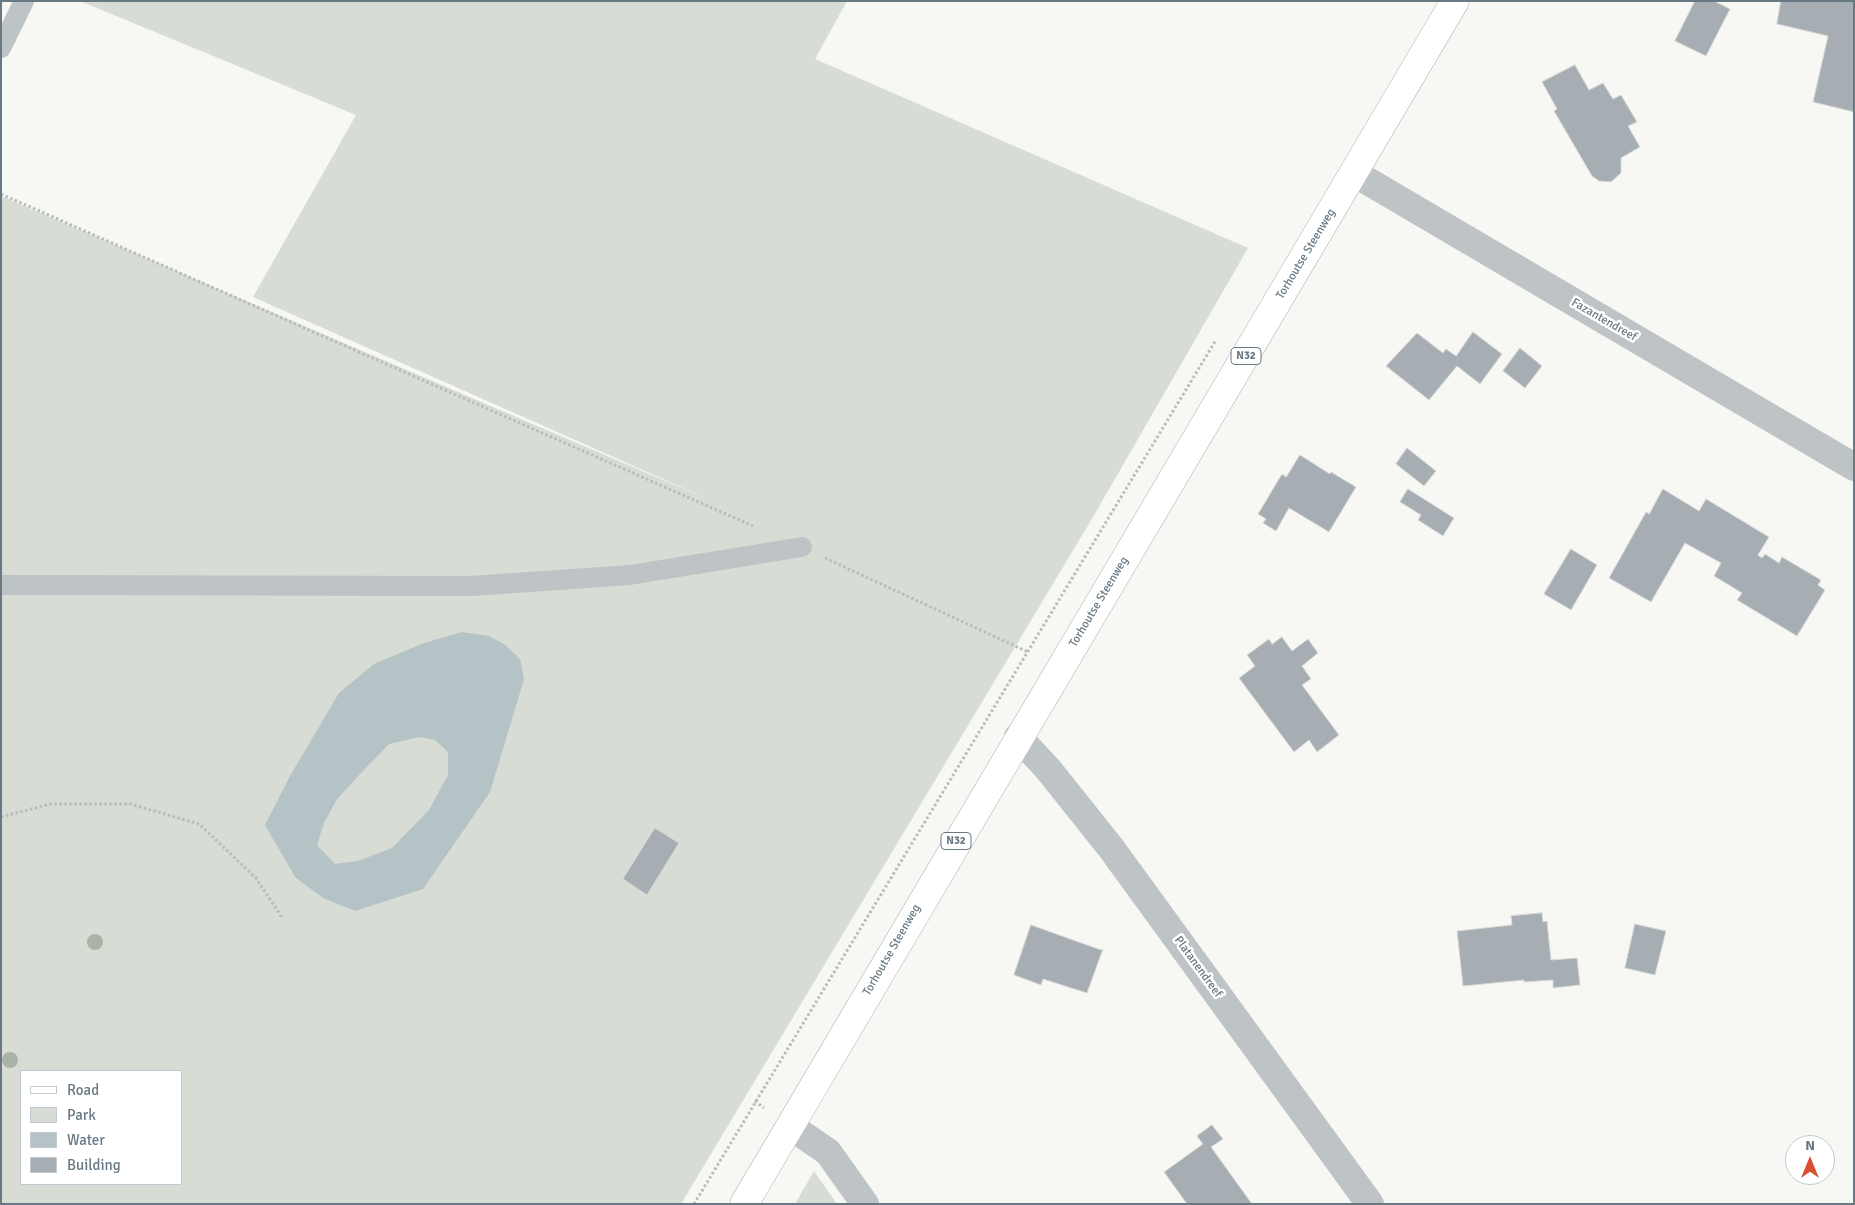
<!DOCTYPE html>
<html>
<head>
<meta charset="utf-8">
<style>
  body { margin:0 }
  #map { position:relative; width:1855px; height:1205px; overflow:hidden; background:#f7f7f4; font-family:Signika,sans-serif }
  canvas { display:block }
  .frame { position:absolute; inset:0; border:2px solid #687984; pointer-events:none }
  .legend { position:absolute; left:20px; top:1070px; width:162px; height:115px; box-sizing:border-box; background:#fff; border:1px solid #c3c9ce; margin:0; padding:6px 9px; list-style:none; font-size:15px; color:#687984 }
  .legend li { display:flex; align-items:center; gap:10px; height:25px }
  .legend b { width:25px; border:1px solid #c3c9ce }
  .north { position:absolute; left:1785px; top:1135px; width:50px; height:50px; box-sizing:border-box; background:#fff; border:1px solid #c3c9ce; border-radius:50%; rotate:0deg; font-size:14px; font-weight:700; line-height:20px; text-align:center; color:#687984 }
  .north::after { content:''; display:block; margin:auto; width:18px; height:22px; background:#d95133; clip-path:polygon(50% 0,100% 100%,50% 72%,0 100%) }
</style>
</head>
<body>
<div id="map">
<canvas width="1855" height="1205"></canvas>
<div class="frame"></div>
<ul class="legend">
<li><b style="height:6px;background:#fff"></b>Road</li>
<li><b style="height:14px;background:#d7dcd4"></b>Park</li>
<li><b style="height:14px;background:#b6c3c6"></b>Water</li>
<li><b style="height:14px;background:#a6aeb4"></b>Building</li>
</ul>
<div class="north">N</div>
</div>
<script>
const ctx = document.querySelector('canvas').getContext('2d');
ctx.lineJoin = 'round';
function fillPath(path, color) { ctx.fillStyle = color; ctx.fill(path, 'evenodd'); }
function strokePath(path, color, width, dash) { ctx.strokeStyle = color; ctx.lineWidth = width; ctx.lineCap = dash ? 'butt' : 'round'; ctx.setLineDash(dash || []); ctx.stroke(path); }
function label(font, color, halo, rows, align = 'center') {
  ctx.font = font + ' Signika,sans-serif'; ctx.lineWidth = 5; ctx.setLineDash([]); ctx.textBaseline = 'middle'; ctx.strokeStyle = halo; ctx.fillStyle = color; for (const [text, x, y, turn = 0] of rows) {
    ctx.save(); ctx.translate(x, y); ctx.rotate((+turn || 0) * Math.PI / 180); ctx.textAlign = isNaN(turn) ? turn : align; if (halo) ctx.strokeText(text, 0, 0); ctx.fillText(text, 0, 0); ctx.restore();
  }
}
fillPath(new Path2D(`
  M80,1H847L815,59L1248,248L1093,517L681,1204H1V196L717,503L253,297L356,115ZM21,1071H181V1184H21Z
  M814,1171L837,1204H795Z`), '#d7dcd4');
fillPath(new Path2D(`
  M462,632L489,636L504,644L520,659L524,679L490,792L423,889L355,911L323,898L295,877L265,825L290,776L339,693L374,664L424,643ZM419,737L435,740L448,752V775L429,810L392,848L358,861L335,864L317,845L324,823L337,799L362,772L389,744Z`), '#b6c3c6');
const building = new Path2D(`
  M1695,1H1714L1730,9L1706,56L1675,41Z
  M1781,1H1854V112L1813,102L1828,36L1777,24Z
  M1575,65L1589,90L1603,83L1613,99L1621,95L1637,122L1628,126L1640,147L1621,158V173L1611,182L1599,181L1592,176L1554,111L1557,109L1542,82Z
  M1473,332L1502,354L1480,384L1457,366L1429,400L1386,366L1417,333L1443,353L1446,349L1456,356Z
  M1520,348L1542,366L1525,388L1503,371Z
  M1407,448L1436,471L1424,486L1396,464Z
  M1300,455L1330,474L1331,472L1356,487L1329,532L1289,508L1276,531L1263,523L1266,519L1258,514L1282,474L1286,477Z
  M1408,489L1454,518L1443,536L1418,520L1421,515L1400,502Z
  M1663,489L1699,511L1706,499L1769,537L1758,555L1762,558L1765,554L1779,563L1782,557L1821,580L1818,585L1825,590L1797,636L1737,600L1742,593L1714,576L1721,563L1685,543L1651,602L1609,578L1646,512L1649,514Z
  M1571,549L1597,565L1571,610L1544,594Z
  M1282,637L1292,651L1308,639L1318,653L1302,666L1311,679L1302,685L1339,735L1317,752L1309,740L1294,752L1239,678L1255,666L1247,655L1269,639L1272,644Z
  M655,828L679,843L647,895L623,879Z
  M1542,913L1543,922L1547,921L1551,960L1577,958L1580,985L1553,988V980L1524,982V980L1463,986L1457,931L1512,925L1511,916Z
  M1635,924L1666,931L1655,975L1625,968Z
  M1031,925L1101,950L1103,949L1087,993L1043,979L1041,985L1014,975Z
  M1212,1125L1223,1139L1211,1147L1252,1204H1187L1164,1172L1203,1144L1197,1136Z`);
fillPath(building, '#a6aeb4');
strokePath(building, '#d9d9d7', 1);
const primary = new Path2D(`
  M744,1204L1455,1`);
strokePath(primary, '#b2b7bb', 29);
strokePath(new Path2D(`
  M1,194L753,526
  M825,558L1028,652
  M1,817L50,804H130L199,824L256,878L283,919
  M755,1101L764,1108
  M694,1204L1216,340`), '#b9bcbe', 3, [2.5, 2.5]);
strokePath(new Path2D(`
  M1,48L24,1
  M1,585L471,586L630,575L802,547`), '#bec3c6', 20);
strokePath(new Path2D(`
  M1354,173L1854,467
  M1018,737L1048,769L1111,848L1370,1204
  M790,1126L828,1152L865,1204`), '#bec3c6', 28);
strokePath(primary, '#fff', 28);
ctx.fillStyle = '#abb3a6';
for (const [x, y] of [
  [95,942],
  [10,1060]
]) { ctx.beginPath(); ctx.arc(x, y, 8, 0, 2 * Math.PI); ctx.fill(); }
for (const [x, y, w] of [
  [1246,356,30],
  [956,841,30]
]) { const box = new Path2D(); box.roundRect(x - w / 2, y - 8.5, w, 17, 4); ctx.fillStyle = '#fff'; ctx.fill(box); strokePath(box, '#687984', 1); }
label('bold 11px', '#687984', null, [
  ["N32",1246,356],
  ["N32",956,841]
]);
label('12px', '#687984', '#fff', [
  ["Torhoutse Steenweg",1306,254,-59],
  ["Fazantendreef",1604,320,30],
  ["Torhoutse Steenweg",1099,602,-59],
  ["Torhoutse Steenweg",892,950,-60],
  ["Platanendreef",1198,967,54]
]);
</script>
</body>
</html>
